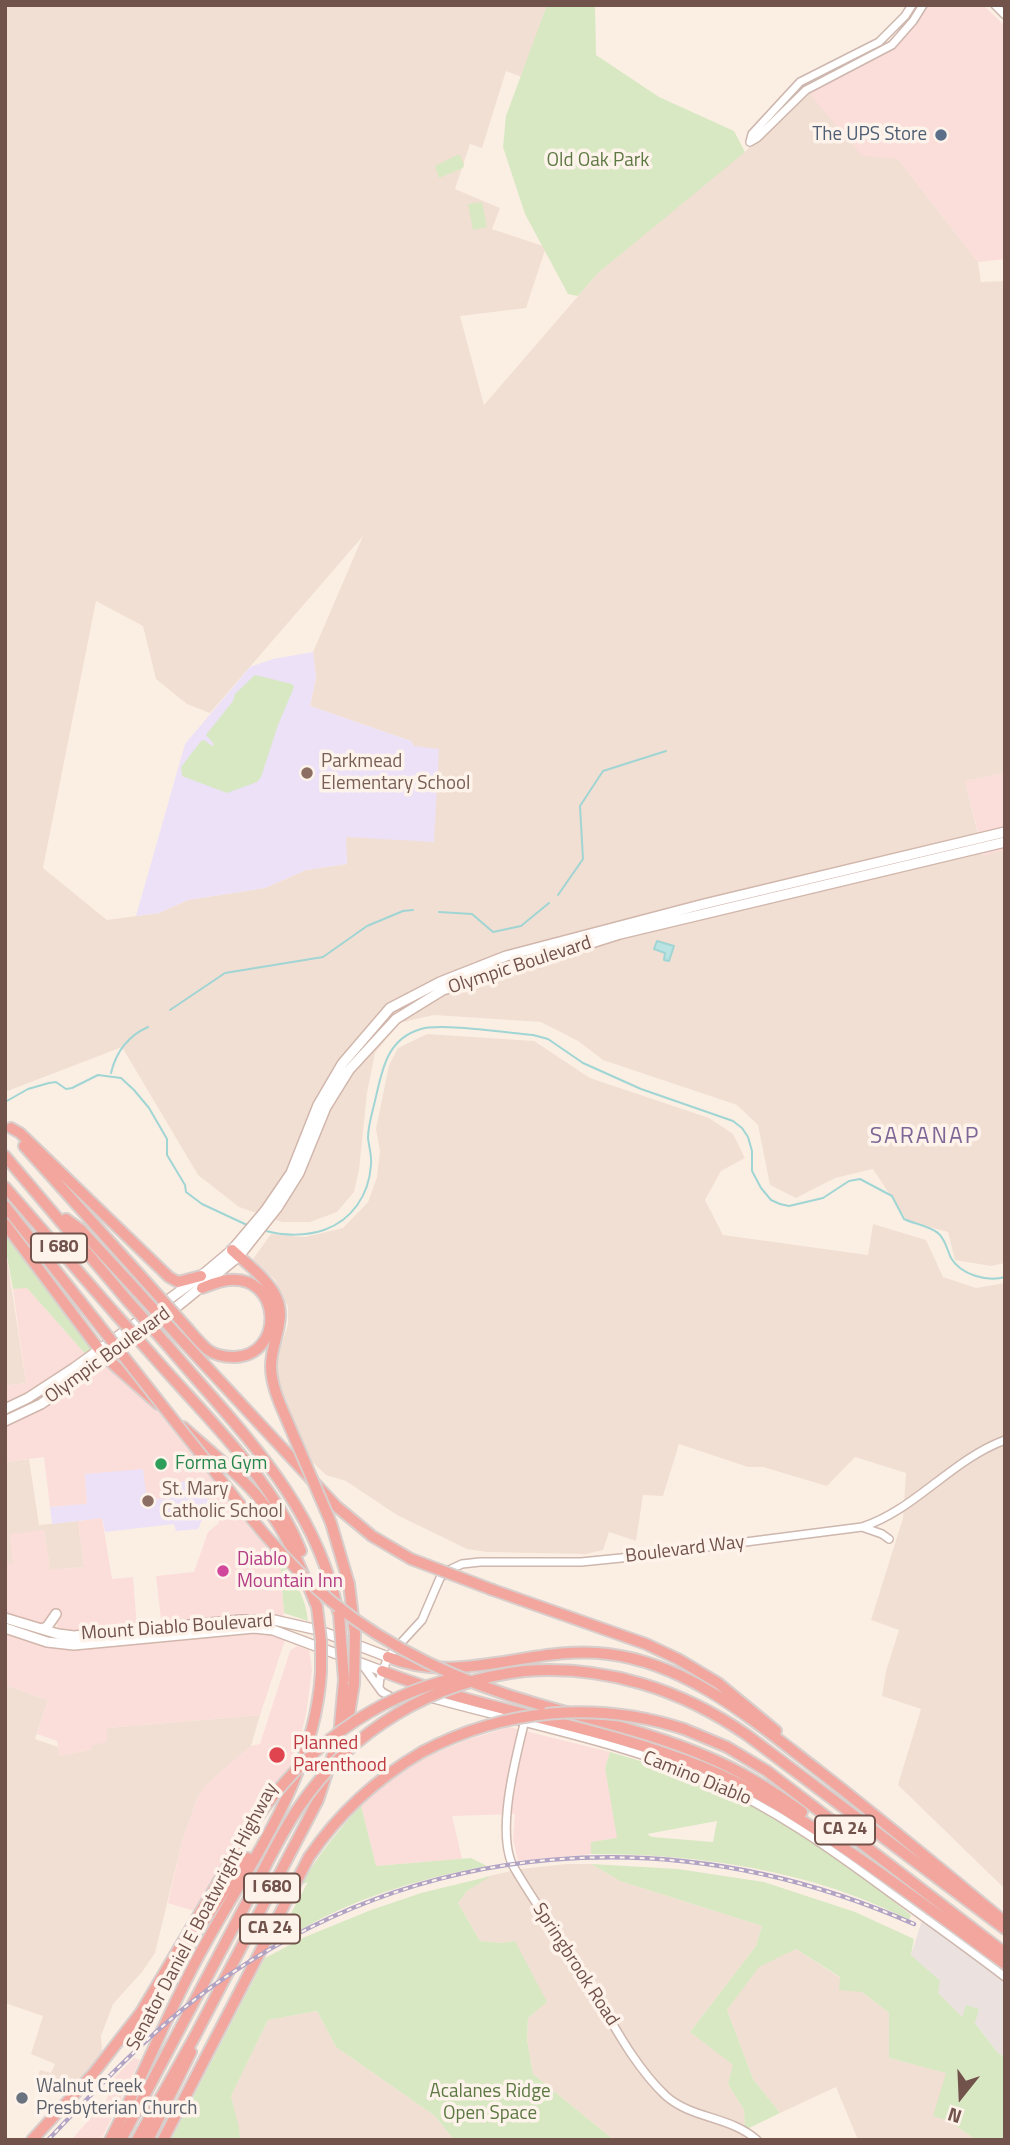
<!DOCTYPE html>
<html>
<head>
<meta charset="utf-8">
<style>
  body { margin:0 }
  #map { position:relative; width:1010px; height:2145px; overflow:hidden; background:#fbefe4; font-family:"Titillium Web",sans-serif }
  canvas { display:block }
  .frame { position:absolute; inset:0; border:7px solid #72534b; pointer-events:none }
  .north { position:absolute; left:926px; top:2061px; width:70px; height:70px; -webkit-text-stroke:5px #fef3ea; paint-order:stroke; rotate:198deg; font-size:19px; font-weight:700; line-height:28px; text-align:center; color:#72534b }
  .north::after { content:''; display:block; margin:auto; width:24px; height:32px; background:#72534b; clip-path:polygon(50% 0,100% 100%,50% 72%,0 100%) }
</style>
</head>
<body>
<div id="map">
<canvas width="1010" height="2145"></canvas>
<div class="frame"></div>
<div class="north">N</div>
</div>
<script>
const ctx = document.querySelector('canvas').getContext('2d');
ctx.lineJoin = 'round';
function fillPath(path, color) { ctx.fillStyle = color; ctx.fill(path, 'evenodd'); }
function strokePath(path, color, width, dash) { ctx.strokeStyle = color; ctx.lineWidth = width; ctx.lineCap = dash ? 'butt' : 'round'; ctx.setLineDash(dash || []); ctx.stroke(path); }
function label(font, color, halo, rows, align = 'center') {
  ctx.font = font + ' "Titillium Web",sans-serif'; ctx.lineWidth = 7; ctx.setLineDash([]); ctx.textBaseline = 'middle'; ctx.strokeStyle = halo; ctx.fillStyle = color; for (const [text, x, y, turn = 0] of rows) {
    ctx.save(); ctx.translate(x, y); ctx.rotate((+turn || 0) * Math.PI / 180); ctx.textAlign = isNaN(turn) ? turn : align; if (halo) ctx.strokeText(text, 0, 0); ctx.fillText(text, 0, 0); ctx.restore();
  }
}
fillPath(new Path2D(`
  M5,5H547L522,77L506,71L482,148L470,144L455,189L500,208L492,229L546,247L526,308L460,316L484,405L598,273L723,167L745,152L804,87L898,159L978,262L981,282L1005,281V773L965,781L983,855L1005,850V1263L991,1266L955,1260L948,1232L907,1221L873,1169L835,1178L796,1198L770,1185L758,1125L737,1105L603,1060L578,1041L541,1022L434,1015L399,1023L375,1053L367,1093L359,1170L354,1192L337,1212L310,1222H282L239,1207L198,1175L122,1047L5,1092ZM363,536L313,652L316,678L310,706L411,741L414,746L345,837L347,864L306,870L265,888L188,900L159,913L107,920L43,868L96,601L143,626L156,679L187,704L210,713Z
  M427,1034L534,1041L590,1078L709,1118L733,1134L745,1158L721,1171L705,1200L723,1235L868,1255L873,1224L926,1240L943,1277L976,1288L1005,1283V1889L898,1785L921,1709L882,1696L886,1671L899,1630L871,1620L903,1518L906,1473L855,1457L827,1486L763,1467H748L679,1444L663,1496L643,1495L636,1541L609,1532L603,1550L586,1554L487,1552L467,1549L397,1515L346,1481L326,1475L306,1456L288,1414L290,1411L281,1388L277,1372L278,1355L288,1324V1307L275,1280L253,1259L271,1234L305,1237L343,1228L368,1202L377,1177L380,1151L376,1129L389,1065L398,1048Z
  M5,1245L26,1383L5,1386Z
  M29,1459L39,1525L78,1521L84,1567L50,1570L44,1530L13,1565L5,1562V1462Z
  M5,1685L48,1700L35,1739L58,1747L60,1756L92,1749L91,1745L107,1728L260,1715L251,1746L206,1785L197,1799L182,1842L155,1953L142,1972L113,2004L101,2036L103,2061L74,2094L36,2080L40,2070L51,2073L55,2064L31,2054L43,2016L5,2003Z
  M567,1864H591L620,1881L762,1926L756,1946L690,2032L734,2065L728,2084L744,2110L745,2130L757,2140H614L533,2074L527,2040L528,2018L547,2002L502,1943L480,1941L458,1903L467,1891L488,1876L480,1878L520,1869Z
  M796,1949L862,1992L889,2013V2058L947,2073L949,2121L976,2140H858L836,2087L780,2113L753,2079L727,2010L759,1966Z
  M317,2011L336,2047L435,2116L454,2140H240L231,2096L268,2020Z`), '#f2dfd3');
fillPath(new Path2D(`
  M928,5H983L1005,26V259L978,262L898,159L862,156L804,87L892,47Z
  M1005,773V850L984,856L965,781Z
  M26,1287L88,1357L5,1409V1386L26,1383L13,1289Z
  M101,1360L160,1414L253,1532L280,1562L284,1613L281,1621L162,1627L156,1576L194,1572L208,1532L219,1523L220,1516L192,1480L173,1498L146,1500L143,1470L85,1474L87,1504L50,1507L44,1457L5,1462V1421L22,1414Z
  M102,1518L112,1579L133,1577L137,1629L58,1634L56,1615L47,1627L5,1618V1562L13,1564L10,1534L44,1530L50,1570L84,1567L78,1521Z
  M5,1628L58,1644L254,1628L287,1634L260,1715L107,1728V1742L92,1745V1749L60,1756L57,1741L37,1734L48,1700L5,1685Z
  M297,1646L309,1650L312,1670L306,1714L298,1746L288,1772L251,1820L194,1911L168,1903L182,1842L197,1799L206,1785L231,1763L251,1746L260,1744L290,1651Z
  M509,1727L610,1752L605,1768L618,1838L592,1842L591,1854L518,1861L513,1839L515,1814L452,1816L462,1859L376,1866L361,1805L387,1783L424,1758L467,1740Z
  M134,2058L140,2060L101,2140H71L106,2101L113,2079Z`), '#fbddd9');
fillPath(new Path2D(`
  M923,1917L1005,1977V2057L998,2053L975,2023L962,2018L938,1993L911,1955Z`), '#ebe2df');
fillPath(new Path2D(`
  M313,652L316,678L310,706L411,741L414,746L439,749L434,842L346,837L347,864L306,870L265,888L188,900L159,913L136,916L185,744L250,667L273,659Z
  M143,1469L147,1500L172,1498V1483L193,1480L210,1502L198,1529L176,1531L174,1524L105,1532L102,1518L52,1524L50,1507L87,1504L85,1474Z`), '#ece1f7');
fillPath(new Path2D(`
  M547,5H595L596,55L659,97L734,131L745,152L598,273L578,296L568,294L525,214L503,147L506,116Z
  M457,155H460L464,165L463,168L439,178L435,166Z
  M482,202L487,227L473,230L468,204Z
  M255,675L292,684L294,687L278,725L261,777L257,782L227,793L182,776L181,767L201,741L204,740L212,746L214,744L206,735L233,701L235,694Z
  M5,1225L98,1348L88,1357L27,1288L13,1289L5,1245Z
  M280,1562C295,1578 306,1599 308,1621L284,1613Z
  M610,1752C667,1768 723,1788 775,1818C824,1845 867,1881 911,1915L909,1920C811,1870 700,1854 591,1854V1842L617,1838L605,1768ZM717,1821L713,1842L652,1837L647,1834Z
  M361,1805L376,1866L471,1858L487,1866C428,1877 359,1896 306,1927C295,1933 284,1940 273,1946L308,1882L301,1885C318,1855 338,1831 361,1805Z
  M591,1864L678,1869L764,1882L855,1912L914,1939L911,1955L940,1981L938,1993L962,2017L966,2005L979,2009L975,2023L998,2053L1005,2057V2140H976L949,2121L933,2116L946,2073L889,2058V2013L862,1992L839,1990L840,1977L796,1949L759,1967L727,2010L753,2079L780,2113L745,2130L744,2110L728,2084L733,2065L690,2032L756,1946L762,1926L620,1881Z
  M491,1876L467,1891L458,1903L480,1941L502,1943L515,1941L547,2002L528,2018L527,2040L533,2074L614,2140H454L435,2116L336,2047L317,2011L268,2020L231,2096L239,2128L240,2140H171L265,1958L305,1937L371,1910L421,1893Z`), '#d8e8c3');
const water = new Path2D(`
  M657,941L674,946L669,961L664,960L665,953L654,949Z`);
fillPath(water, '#bae4e3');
strokePath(water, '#a0d5d4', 2);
strokePath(new Path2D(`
  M558,895L583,859L580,806L603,771L666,751
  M439,912L472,914L493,932L521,926L549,903
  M170,1010L225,973L323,957L367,926L403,911L413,910
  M111,1073C116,1052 128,1036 148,1027
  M5,1102L28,1089L49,1083L56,1082L66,1089L72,1088L98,1075L121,1078L134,1090L149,1108L167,1139V1155L185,1185L186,1192L202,1204L247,1225
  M266,1231C284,1236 306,1236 324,1230C352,1220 369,1195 371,1165C372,1156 369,1147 368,1138C368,1126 372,1113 375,1101C382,1071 386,1039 421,1029C440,1023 509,1033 533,1035L548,1039L583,1063L641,1089L733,1121L742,1128L748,1137L752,1151V1171L761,1188L771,1200L780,1204L789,1206L823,1198L849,1181L860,1179L892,1196L904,1219C914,1224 931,1226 939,1234C946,1241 947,1250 951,1258C961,1275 987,1282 1005,1277`), '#a0d5d4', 2);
const tertiary = new Path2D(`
  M995,5L1005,15
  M750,142L757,138L806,90L892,45L913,21L923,5
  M750,142L752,134L800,82L879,42L905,16L912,5
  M862,1527L882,1534L889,1539
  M361,1663L382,1692L395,1699
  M379,1686L380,1678L388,1657L422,1620L440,1578L449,1570L462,1564L480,1562H581L621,1558L862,1527C915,1510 951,1460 1005,1440
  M410,1696L434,1699C525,1724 623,1743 709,1780C775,1809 832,1850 889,1892C928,1920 967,1948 1005,1977
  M524,1724C515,1761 497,1829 512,1864C533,1901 559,1936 582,1972C608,2013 630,2062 666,2096C692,2119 730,2116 757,2140`);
const secondary = new Path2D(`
  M5,1409L28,1398L74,1368L201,1276L232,1250L265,1211L291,1173L318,1105L342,1064L390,1008L440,982L506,956L704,904L1005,832
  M5,1421L41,1404L66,1387L179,1305L239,1256L277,1208L299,1173L326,1107L349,1070L396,1019L443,990L620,934L1005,842
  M5,1618L58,1634L74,1636L241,1620H274L318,1630L388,1657
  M5,1628L47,1642L74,1645L254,1628L273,1630L382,1671
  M41,1629L47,1627L56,1614`);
const motorway = new Path2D(`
  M11,1128L20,1133L169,1277L178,1282L201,1276
  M24,1146L148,1284
  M5,1156L127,1300
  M5,1187L112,1310
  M5,1206L96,1321
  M66,1219L80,1229L138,1292
  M5,1224L98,1348L113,1364L158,1404
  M232,1250C246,1263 264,1276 274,1293C289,1318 271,1340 271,1366C271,1384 279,1402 286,1418
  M189,1330C195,1337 201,1344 208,1350C215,1355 225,1357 234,1357C285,1356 282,1274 228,1280C219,1281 210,1285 202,1288
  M180,1338L336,1506L372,1536L411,1559
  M168,1346C238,1429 316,1501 338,1612
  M153,1356C204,1415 272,1478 301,1551
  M183,1427C208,1450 236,1471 258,1497C286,1529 301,1568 317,1607
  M349,1584L355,1634
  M493,1590L646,1644L678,1659L718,1683L776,1731
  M388,1657C459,1687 534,1644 608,1654C690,1664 755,1722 819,1771C882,1820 943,1871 1005,1922
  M382,1671C486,1712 599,1725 702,1767C757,1789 805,1822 854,1855C905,1890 955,1927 1005,1964
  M525,1671C605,1665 681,1689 747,1735L1005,1929
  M541,1705C597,1721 656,1734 710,1758C743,1772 773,1791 802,1812
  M343,1727L349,1715L354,1684
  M684,1729L727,1747L767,1771L1005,1953
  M977,1937L996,1947
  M188,1945L240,1867L248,1858
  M32,2140L93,2074L141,2012L254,1822
  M110,2140C141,2080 166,2017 198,1957C247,1866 315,1778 321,1672
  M121,2140L250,1896
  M137,2140L195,2036L318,1800L339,1736L344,1680
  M148,2140L191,2052
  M163,2140L309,1857C339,1813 376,1779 422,1752`);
strokePath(tertiary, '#ceb7ae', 10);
strokePath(secondary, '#d1b6ac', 12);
strokePath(motorway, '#d8cfcd', 14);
strokePath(tertiary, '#fff', 7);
strokePath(secondary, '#fff', 9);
strokePath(motorway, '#f3a69e', 10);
const rail = new Path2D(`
  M48,2140C99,2086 150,2032 210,1988C423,1835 677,1820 914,1924`);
strokePath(rail, '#b0a3c4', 4.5);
strokePath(rail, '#fef3ea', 2, [5]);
const motorwayBridge = new Path2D(`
  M148,1284L189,1330
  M138,1292L180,1338
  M127,1300L168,1346
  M112,1310L153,1356
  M96,1321C133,1368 170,1416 208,1463C246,1513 284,1562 332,1602C394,1652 465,1684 541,1705
  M286,1418L331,1523L349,1584
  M411,1559L493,1590
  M317,1607L321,1641V1672
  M339,1614L344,1680
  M354,1684L355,1634
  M422,1752C504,1709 596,1700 684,1729
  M254,1822C303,1750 373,1696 460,1677
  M250,1896C266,1866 280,1835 299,1807C351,1730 433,1681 525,1671`);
strokePath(motorwayBridge, '#d8cfcd', 14, []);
strokePath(motorwayBridge, '#f3a69e', 10);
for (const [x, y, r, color] of [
  [941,135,7,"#5c6f8a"],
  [307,773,7,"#8d6e63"],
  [161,1464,7,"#2e9e5b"],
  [148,1501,7,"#8d6e63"],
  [223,1571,7,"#d1479c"],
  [277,1755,9,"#e0444e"],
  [22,2098,7,"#6b7280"]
]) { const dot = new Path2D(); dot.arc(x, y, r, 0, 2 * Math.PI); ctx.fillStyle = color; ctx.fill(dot); strokePath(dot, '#fef3ea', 2.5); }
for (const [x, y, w] of [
  [59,1248,56],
  [845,1830,60],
  [272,1888,56],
  [270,1929,60]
]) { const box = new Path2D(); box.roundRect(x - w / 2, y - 14.5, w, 29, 5); ctx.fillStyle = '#fef3ea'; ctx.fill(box); strokePath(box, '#72534b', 2); }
label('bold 18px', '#72534b', null, [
  ["I 680",59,1248],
  ["CA 24",845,1830],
  ["I 680",272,1888],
  ["CA 24",270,1929]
]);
label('19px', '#4e5e75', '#fef3ea', [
  ["The UPS Store",927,135]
], 'right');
label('19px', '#5c7843', '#fef3ea', [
  ["Old Oak Park",598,161],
  ["Acalanes Ridge",490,2092],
  ["Open Space",490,2114]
]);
label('19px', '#785e54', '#fef3ea', [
  ["Parkmead",321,762],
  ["Elementary School",321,784],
  ["St. Mary",162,1490],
  ["Catholic School",162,1512]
], 'left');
label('19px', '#72534b', '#fef3ea', [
  ["Olympic Boulevard",520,966,-18],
  ["Olympic Boulevard",108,1356,-36],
  ["Boulevard Way",685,1550,-7],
  ["Mount Diablo Boulevard",177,1628,-4],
  ["Camino Diablo",697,1779,22],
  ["Senator Daniel E Boatwright Highway",203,1917,-62],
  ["Springbrook Road",575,1965,57]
]);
label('19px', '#27864d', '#fef3ea', [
  ["Forma Gym",175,1464]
], 'left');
label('19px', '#b23c85', '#fef3ea', [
  ["Diablo",237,1560],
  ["Mountain Inn",237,1582]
], 'left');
label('19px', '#be3a42', '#fef3ea', [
  ["Planned",293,1744],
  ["Parenthood",293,1766]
], 'left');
label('19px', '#5b616d', '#fef3ea', [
  ["Walnut Creek",36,2087],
  ["Presbyterian Church",36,2109]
], 'left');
ctx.letterSpacing = '2px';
label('23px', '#7e6796', '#fef3ea', [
  ["SARANAP",925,1137]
]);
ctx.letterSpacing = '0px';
</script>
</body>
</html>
